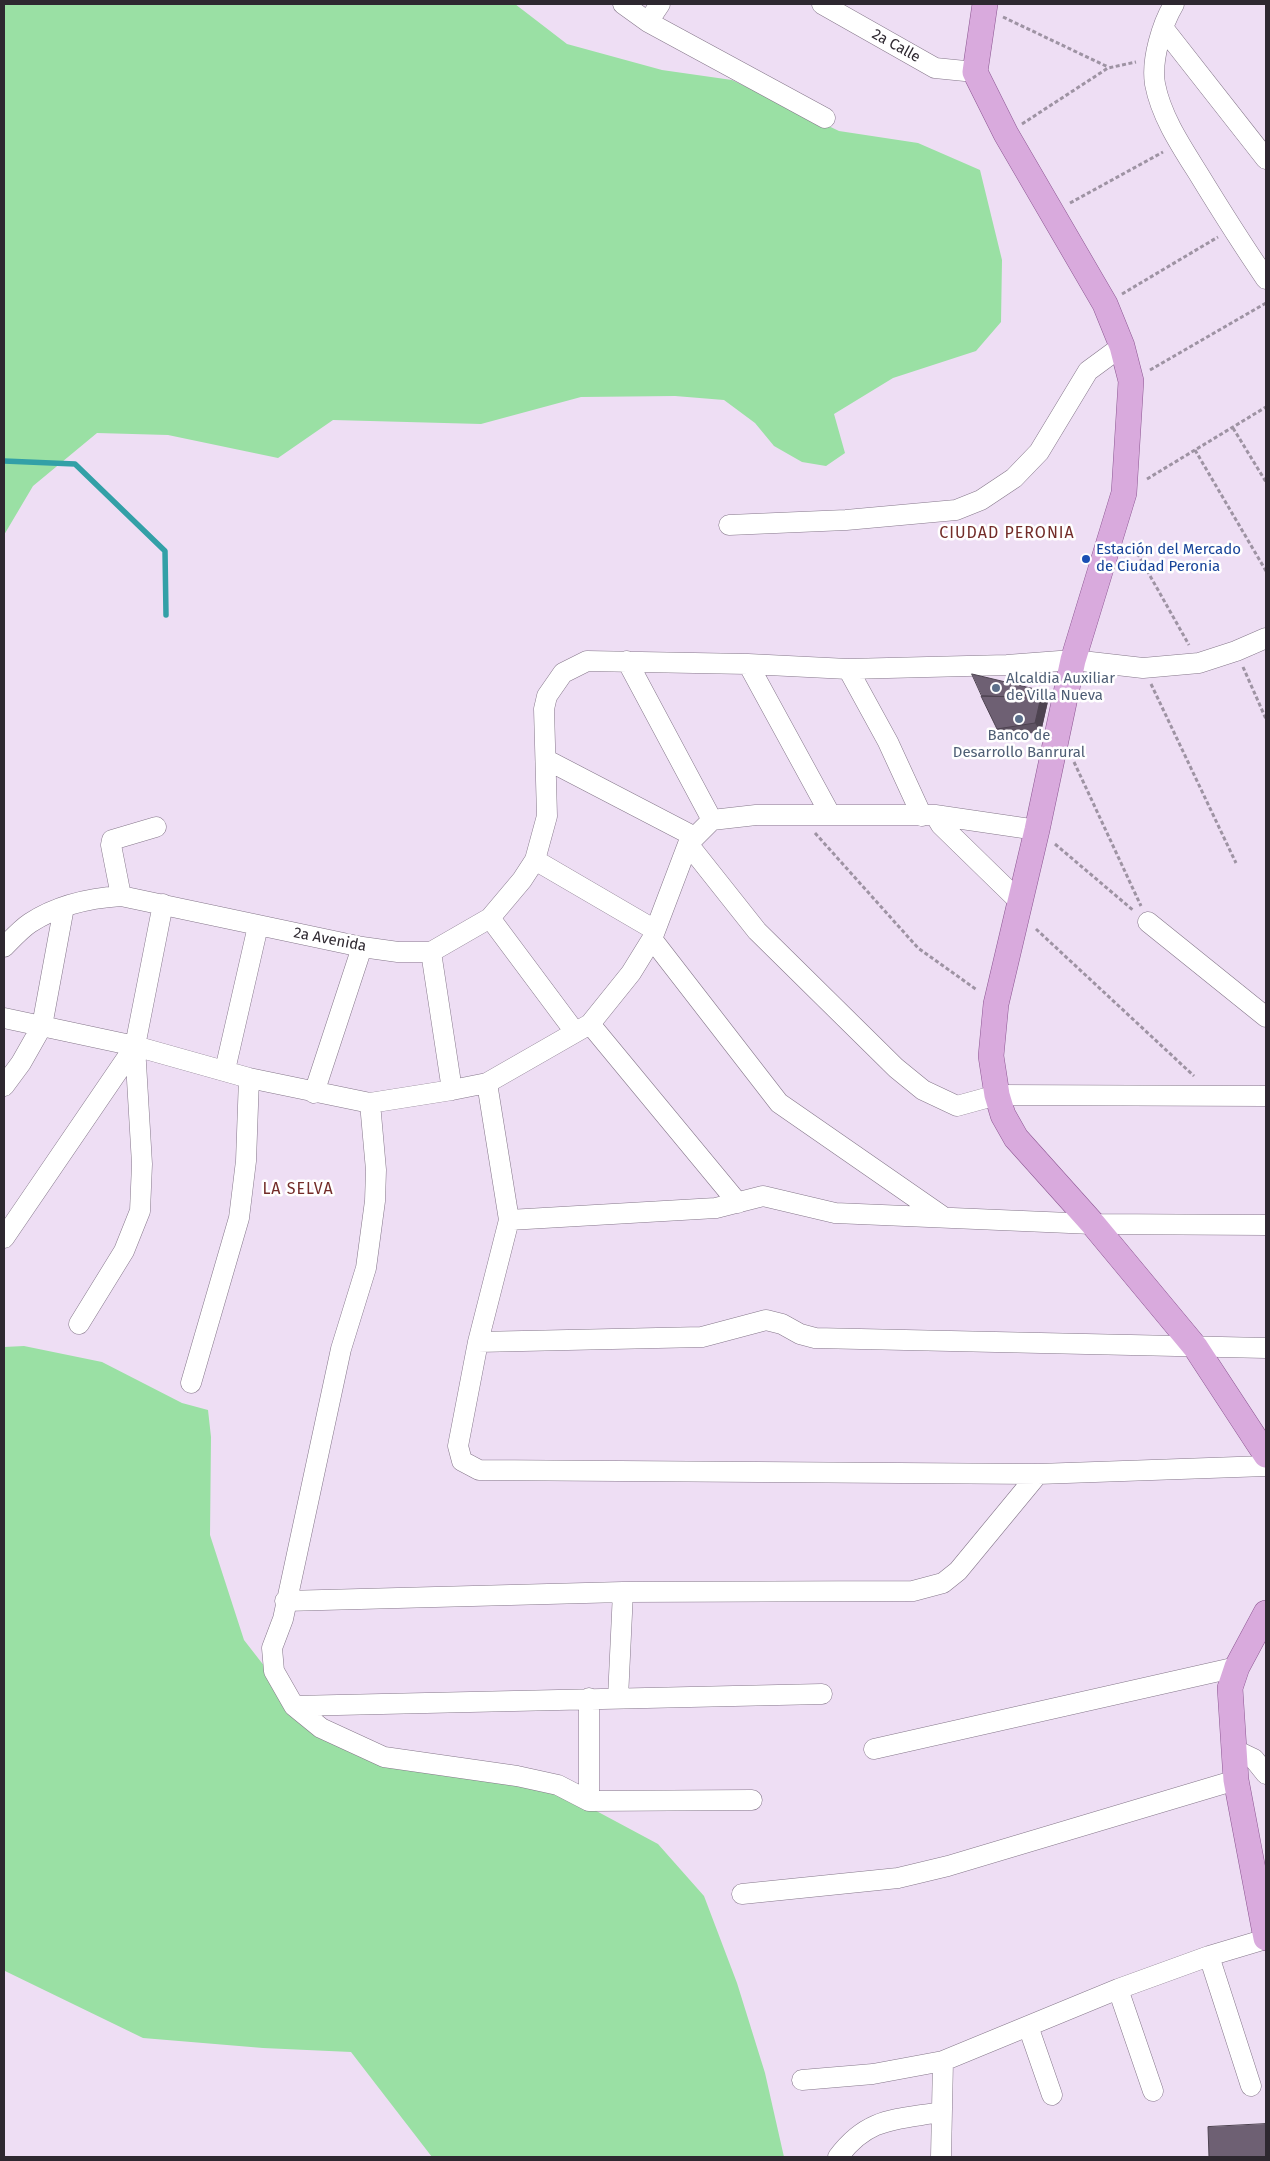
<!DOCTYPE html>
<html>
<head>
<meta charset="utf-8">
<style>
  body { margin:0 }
  #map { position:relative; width:1270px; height:2161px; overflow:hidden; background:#eedef4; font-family:"Fira Sans",sans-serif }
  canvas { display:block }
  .frame { position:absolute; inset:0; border:5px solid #2e2830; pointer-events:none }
</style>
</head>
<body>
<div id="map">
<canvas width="1270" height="2161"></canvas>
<div class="frame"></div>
</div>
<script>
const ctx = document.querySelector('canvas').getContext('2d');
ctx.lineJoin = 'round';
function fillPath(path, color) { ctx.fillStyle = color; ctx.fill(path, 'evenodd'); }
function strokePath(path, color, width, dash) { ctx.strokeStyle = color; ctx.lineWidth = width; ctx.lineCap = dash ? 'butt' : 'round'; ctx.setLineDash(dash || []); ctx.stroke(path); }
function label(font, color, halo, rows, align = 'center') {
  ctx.font = font + ' "Fira Sans",sans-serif'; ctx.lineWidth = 5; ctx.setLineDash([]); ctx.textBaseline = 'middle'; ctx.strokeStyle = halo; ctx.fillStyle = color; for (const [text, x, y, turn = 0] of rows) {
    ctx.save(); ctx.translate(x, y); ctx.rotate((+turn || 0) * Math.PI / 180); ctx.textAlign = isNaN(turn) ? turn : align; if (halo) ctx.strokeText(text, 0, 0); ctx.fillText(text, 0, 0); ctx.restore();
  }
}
fillPath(new Path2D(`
  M4,4H515L567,44L662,70L732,80L839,131L918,143L980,170L1002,260L1001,322L976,351L893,378L834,414L845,453L826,466L802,462L774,446L755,423L724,400L675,396L581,397L481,424L333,420L278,458L168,435L97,433L33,486L4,535Z
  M24,1346L102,1362L182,1403L208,1410L211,1437L210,1535L244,1640L300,1712L392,1759L462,1772L574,1799L658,1844L704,1896L737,1983L765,2073L784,2157H432L351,2052L263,2048L143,2038L5,1971L4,1347Z`), '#9ae0a4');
strokePath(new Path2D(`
  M4,461L75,464L165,551L166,615`), '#33a0a7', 5.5);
const minor = new Path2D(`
  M623,4L648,22L825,118
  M822,4L935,68L975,72
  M1174,4C1162,24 1151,60 1155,84C1161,116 1181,146 1198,173C1220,209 1242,244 1266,279
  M648,22L660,4
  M1164,29L1266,159
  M729,525L846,520L956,510L981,500L1014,478L1039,452L1088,371L1122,346
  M627,661L712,820
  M748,664L830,814
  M848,669L888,742L922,816
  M547,760L695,837
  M935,815L941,825L1020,902
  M688,844L757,931L896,1068L923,1090L957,1106L997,1095L1266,1096
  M535,860L655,930
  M121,896L111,845L112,840L156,827
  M490,918L575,1032
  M1148,922L1266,1017
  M652,939L779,1103L942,1216
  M4,947C12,939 21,929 30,923C56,906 90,898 121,896L362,947L398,952H431L490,918L522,880L535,860L547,816L544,709L547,696L563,673L587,661L748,664L848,669L1007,665L1073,660L1143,668L1199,663L1236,651L1266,638
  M431,952L452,1090
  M4,1018L135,1046L249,1078L370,1103L452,1090L487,1083L590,1024L631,973L652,939L688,844L712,820L756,815H935L1037,830
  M590,1024L738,1203
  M225,1070L258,926
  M487,1083L509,1220L478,1342L458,1446L462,1461L479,1470L1038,1474L1266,1466
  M4,1086L21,1063L42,1026L64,907
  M314,1093L362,947
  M370,1103L376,1170L375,1201L366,1268L341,1349L283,1619L272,1648L274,1671L294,1706L321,1728L384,1757L517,1776L558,1785L589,1801L752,1800
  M509,1220L716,1208L763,1196L835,1213L1093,1224L1266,1225
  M4,1238L135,1046
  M79,1324L124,1251L140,1211L142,1164L135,1046L163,904
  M478,1342L702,1337L766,1320L782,1324L800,1334L815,1338L1266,1348
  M191,1383L239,1218L246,1161L249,1078
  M285,1601L623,1592L913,1591L943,1583L958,1571L1038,1474
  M618,1698L623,1592
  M294,1706L822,1694
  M874,1749L1237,1667
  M1233,1749L1254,1759L1266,1774
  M589,1801V1698
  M742,1894L898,1878L948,1866L1236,1780
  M1209,1956L1251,2086
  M1118,1989L1153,2091
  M1028,2026L1052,2095
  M802,2080L873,2074L943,2061L1118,1989L1209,1956L1266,1939
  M838,2157C868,2117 895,2120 941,2112
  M941,2157L943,2061`);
const major = new Path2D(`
  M985,4L975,72L1006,134L1105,304L1122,346L1131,381L1124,493L1073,660L1037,830L996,1004L991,1056L997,1095L1003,1115L1016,1138L1093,1224L1196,1348L1266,1455
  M1266,1613L1237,1667L1230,1688L1236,1780L1266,1938`);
strokePath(minor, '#85778a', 21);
strokePath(major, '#8c5792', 26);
strokePath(new Path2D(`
  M1003,17L1108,67
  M1022,124L1108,68L1136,62
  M1070,203L1163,152
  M1122,294L1218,237
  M1150,370L1266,303
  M1233,428L1266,482
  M1195,450L1266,571
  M1147,479L1266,407
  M1131,542L1189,645
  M1243,667L1266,719
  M1151,684L1236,863
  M1074,762L1141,906
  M815,833L918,948L977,990
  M1055,844L1134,911
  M1036,929L1194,1076`), '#9e93a3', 3, [4, 2.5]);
strokePath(minor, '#fff', 20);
strokePath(major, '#d9aadd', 25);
fillPath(new Path2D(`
  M1043,688L1049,697L1041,732L1003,737L997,729L1039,690Z`), '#5f5363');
fillPath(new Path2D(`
  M1043,688L1049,697L1041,732L1035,723Z`), '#4d4350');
const building = new Path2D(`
  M972,674L1039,690L1021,697L982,696Z
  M1043,688L1035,723L997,729L981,696L1021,697Z
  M1266,2124V2157H1209L1208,2127Z`);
fillPath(building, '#6e6073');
strokePath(building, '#4d4350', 1);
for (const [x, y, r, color] of [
  [1086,559,5,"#1a4fb4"],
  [996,688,5,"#5c6f8a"],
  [1019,719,5,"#5c6f8a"]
]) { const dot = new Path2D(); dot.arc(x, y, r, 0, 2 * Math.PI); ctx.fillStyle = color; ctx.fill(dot); strokePath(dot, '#fff', 2); }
label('15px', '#2e2830', '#fff', [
  ["2a Calle",896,46,29],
  ["2a Avenida",330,940,11]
]);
label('15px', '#164399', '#fff', [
  ["Estación del Mercado",1096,550],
  ["de Ciudad Peronia",1096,567]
], 'left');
label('15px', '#4e5e75', '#fff', [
  ["Alcaldia Auxiliar",1006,679],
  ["de Villa Nueva",1006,696],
  ["Banco de",1019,736,"center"],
  ["Desarrollo Banrural",1019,753,"center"]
], 'left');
ctx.letterSpacing = '1px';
label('16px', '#732c29', '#fff', [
  ["CIUDAD PERONIA",1007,534],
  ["LA SELVA",298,1190]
]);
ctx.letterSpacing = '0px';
</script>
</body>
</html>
